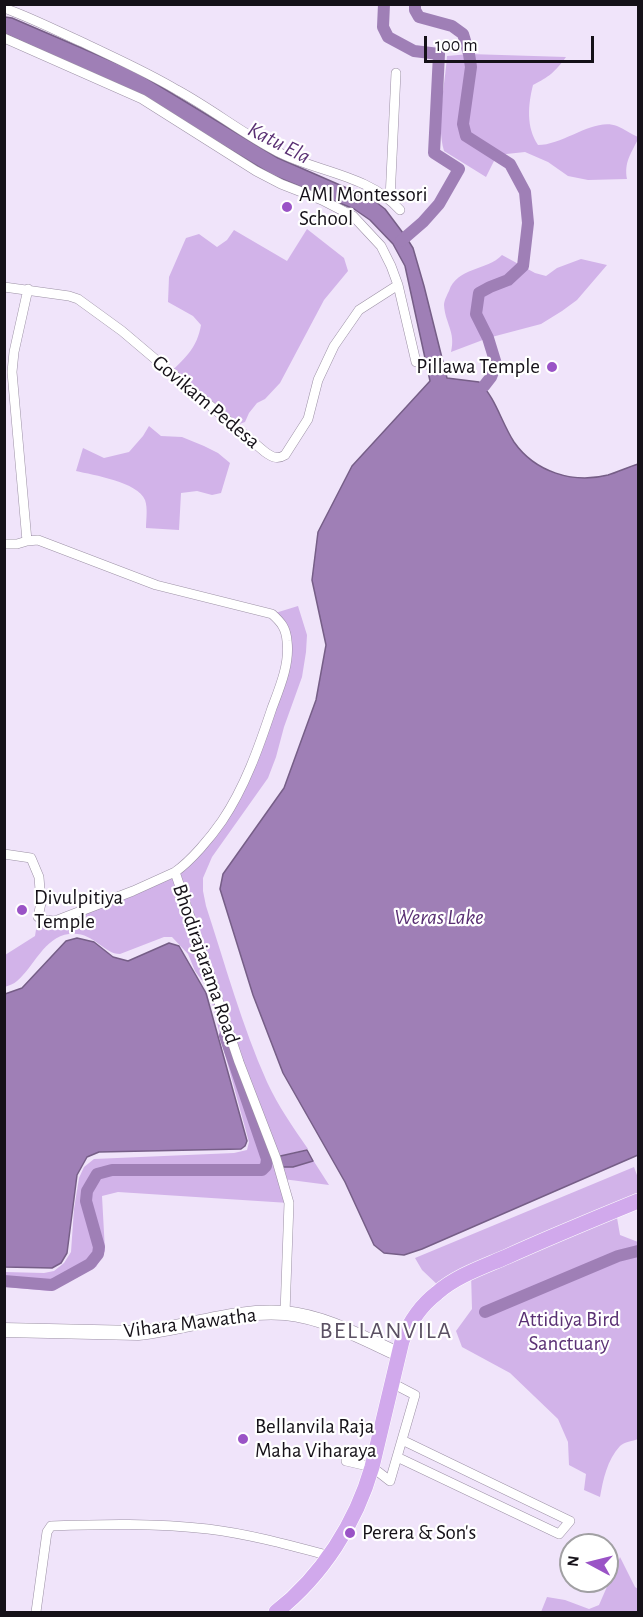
<!DOCTYPE html>
<html>
<head>
<meta charset="utf-8">
<style>
  body { margin:0 }
  #map { position:relative; width:643px; height:1617px; overflow:hidden; background:#f0e4fa; font-family:"Alegreya Sans",sans-serif }
  canvas { display:block }
  .frame { position:absolute; inset:0; border:6px solid #151118; pointer-events:none }
  .north { position:absolute; left:559px; top:1533px; width:60px; height:60px; box-sizing:border-box; background:#fff; border:2px solid #a1a0a3; border-radius:50%; rotate:277deg; font-size:16px; font-weight:700; line-height:24px; text-align:center; color:#151118 }
  .north::after { content:''; display:block; margin:auto; width:21px; height:27px; background:#9a53c6; clip-path:polygon(50% 0,100% 100%,50% 72%,0 100%) }
  .scale { position:absolute; left:424px; top:36px; width:170px; height:27px; box-sizing:border-box; border:3px solid #151118; border-top:0; padding-left:8px; font-size:18px; line-height:21px; white-space:nowrap; color:#151118; -webkit-text-stroke:4px #fff; paint-order:stroke }
</style>
</head>
<body>
<div id="map">
<canvas width="643" height="1617"></canvas>
<div class="frame"></div>
<div class="north">N</div>
<div class="scale">100 m</div>
</div>
<script>
const ctx = document.querySelector('canvas').getContext('2d');
ctx.lineJoin = 'round';
function fillPath(path, color) { ctx.fillStyle = color; ctx.fill(path, 'evenodd'); }
function strokePath(path, color, width, dash) { ctx.strokeStyle = color; ctx.lineWidth = width; ctx.lineCap = dash ? 'butt' : 'round'; ctx.setLineDash(dash || []); ctx.stroke(path); }
function label(font, color, halo, rows, align = 'center') {
  ctx.font = font + ' "Alegreya Sans",sans-serif'; ctx.lineWidth = 4.5; ctx.setLineDash([]); ctx.textBaseline = 'middle'; ctx.strokeStyle = halo; ctx.fillStyle = color; for (const [text, x, y, turn = 0] of rows) {
    ctx.save(); ctx.translate(x, y); ctx.rotate((+turn || 0) * Math.PI / 180); ctx.textAlign = isNaN(turn) ? turn : align; if (halo) ctx.strokeText(text, 0, 0); ctx.fillText(text, 0, 0); ctx.restore();
  }
}
fillPath(new Path2D(`
  M469,54L566,57C555,72 549,77 533,85C528,105 526,127 538,145C564,145 594,117 617,126C624,129 631,134 638,137V139C631,154 624,162 627,179L588,180L568,176L548,162L525,152L497,155L486,177L444,151C436,122 445,86 447,56Z
  M307,229L344,258L348,271L324,300L280,383L265,399L257,403L249,413L245,422L234,426L171,372C186,357 197,348 201,325L193,316L168,302L169,277L186,238L199,234L217,247L227,240L234,230L287,261Z
  M502,255L535,273L546,276L557,268L581,259L607,265L577,300L562,311L541,324L488,338L451,352C456,332 445,323 444,305C444,301 447,295 449,291C457,267 487,271 502,255Z
  M149,426L161,436L182,437L204,446L218,453L230,463L221,493L212,495L197,491L181,493L179,530L146,528C146,520 148,508 145,500C138,482 93,475 76,471L83,448L104,458L129,452L143,436Z
  M298,606L307,635L306,652L302,677L284,727L276,757L268,778L212,857L203,878V891L206,906C225,964 242,1026 267,1082C278,1106 293,1127 308,1149L276,1157L299,1165L313,1160L329,1185L283,1179L289,1203L118,1192L102,1196L105,1251L96,1267L88,1269L50,1291L5,1287V1272L44,1273L54,1271L64,1263L71,1252L74,1209L79,1178L84,1167L94,1159L234,1153L247,1150L249,1142L223,1047L209,990L195,971L188,954L172,937H164L120,954C103,954 94,931 69,934C44,937 34,967 17,981C14,984 9,985 5,987V955L35,936L38,917L55,921L175,872L222,821L270,716L287,642L272,614Z
  M634,1167L638,1178V1201L616,1212L620,1235L638,1242V1439C633,1441 624,1442 620,1446C607,1460 603,1480 600,1497L584,1490L586,1474L569,1465L568,1442L558,1419L510,1373L462,1347L456,1331L472,1309L471,1273L442,1289L422,1270L415,1258Z
  M620,1557L635,1587L638,1589V1612H541L547,1597L565,1600L589,1609L599,1605Z`), '#d2b3e9');
const water = new Path2D(`
  M5,17L12,18L135,71L278,158L372,199L385,209L406,237L413,248L424,286L447,378L479,382C496,398 501,422 514,442C535,472 573,484 608,475C618,472 628,467 638,464V1155L422,1249L404,1255L384,1253L374,1245L345,1182L283,1073L253,995L220,889L223,874L284,788L316,700L326,645L312,580L318,532L352,466L430,381L405,266L393,244L370,220L354,209L272,175L139,95L5,34Z
  M77,938L94,942L113,957L128,961L169,943L179,946L206,993L247,1141L245,1146L241,1149L99,1152L87,1157L77,1175L67,1253L61,1263L52,1268L5,1267V994L22,988L66,941Z
  M307,1150L313,1161L293,1167H279L276,1157Z`);
fillPath(water, '#9f7fb6');
strokePath(water, '#765e87', 1.5);
strokePath(new Path2D(`
  M384,4L383,27L388,37L414,51L439,54L434,153L459,169L439,204L423,222L401,241
  M415,4V10L419,17L452,26L463,34L469,54L471,67L463,124L466,136L510,164L525,192L528,223L523,266L508,280L490,287L479,293L476,314L488,338L496,364L491,377L484,386
  M4,1281L52,1285L90,1264L98,1254L99,1247L86,1201L87,1191L97,1174L112,1170H262L266,1166L267,1159L225,1036
  M485,1312L618,1256L638,1251`), '#9f7fb6', 12);
const street = new Path2D(`
  M4,8C32,18 57,31 84,43C115,58 147,72 177,90C212,109 243,134 278,152C317,172 369,175 400,210
  M4,38L142,99L256,171L281,184L322,200L353,216L381,246L391,266L398,285L416,362
  M390,199L396,73
  M4,287L69,296L78,299L122,331L265,452C272,457 277,460 285,455L308,419L318,380L334,346L359,310L398,285
  M28,289L14,352L12,372L27,541L38,540L156,585L272,614C281,622 286,628 287,641C290,663 280,687 272,708C259,747 245,787 222,821C211,837 191,861 175,872L239,1062L276,1158L289,1203L285,1313
  M4,544H17L27,541
  M4,854L31,858L39,877L41,903L38,917L44,920L55,921L133,891L175,872
  M397,1457L559,1534L570,1521L402,1440
  M346,1461L372,1467L390,1481L415,1395L392,1383
  M36,1612L47,1532L51,1526C104,1524 154,1523 208,1529C249,1534 289,1545 330,1556`);
const secondary = new Path2D(`
  M4,1330L138,1333C187,1328 235,1309 285,1313C325,1317 363,1338 398,1354`);
const primary = new Path2D(`
  M276,1612C322,1576 356,1523 372,1467L402,1341C410,1321 420,1306 437,1293C456,1276 483,1267 506,1257C550,1237 594,1219 638,1201`);
strokePath(street, '#9c91a5', 10);
strokePath(secondary, '#9c91a5', 15);
strokePath(primary, '#fff', 16);
strokePath(street, '#fff', 9);
strokePath(secondary, '#fff', 14);
strokePath(primary, '#d1a9ec', 15);
for (const [x, y, r, color] of [
  [287,207,6,"#9a53c6"],
  [552,367,6,"#9a53c6"],
  [22,910,6,"#9a53c6"],
  [243,1439,6,"#9a53c6"],
  [350,1533,6,"#9a53c6"]
]) { const dot = new Path2D(); dot.arc(x, y, r, 0, 2 * Math.PI); ctx.fillStyle = color; ctx.fill(dot); strokePath(dot, '#fff', 2); }
label('21px', '#151118', '#fff', [
  ["AMI Montessori",299,195],
  ["School",299,219],
  ["Pillawa Temple",540,367,"right"],
  ["Divulpitiya",34,898],
  ["Temple",34,922],
  ["Bellanvila Raja",255,1427],
  ["Maha Viharaya",255,1451],
  ["Perera & Son's",362,1533]
], 'left');
label('21px', '#151118', '#fff', [
  ["Govikam Pedesa",206,402,40],
  ["Bhodirajarama Road",206,964,71],
  ["Vihara Mawatha",190,1323,-7]
]);
label('21px', '#5a3174', '#fff', [
  ["Attidiya Bird",569,1320],
  ["Sanctuary",569,1344]
]);
label('italic 22px', '#592f73', '#fff', [
  ["Katu Ela",279,143,27],
  ["Weras Lake",439,917]
]);
ctx.letterSpacing = '1.5px';
label('24px', '#5b5163', '#fff', [
  ["BELLANVILA",386,1331]
]);
ctx.letterSpacing = '0px';
</script>
</body>
</html>
